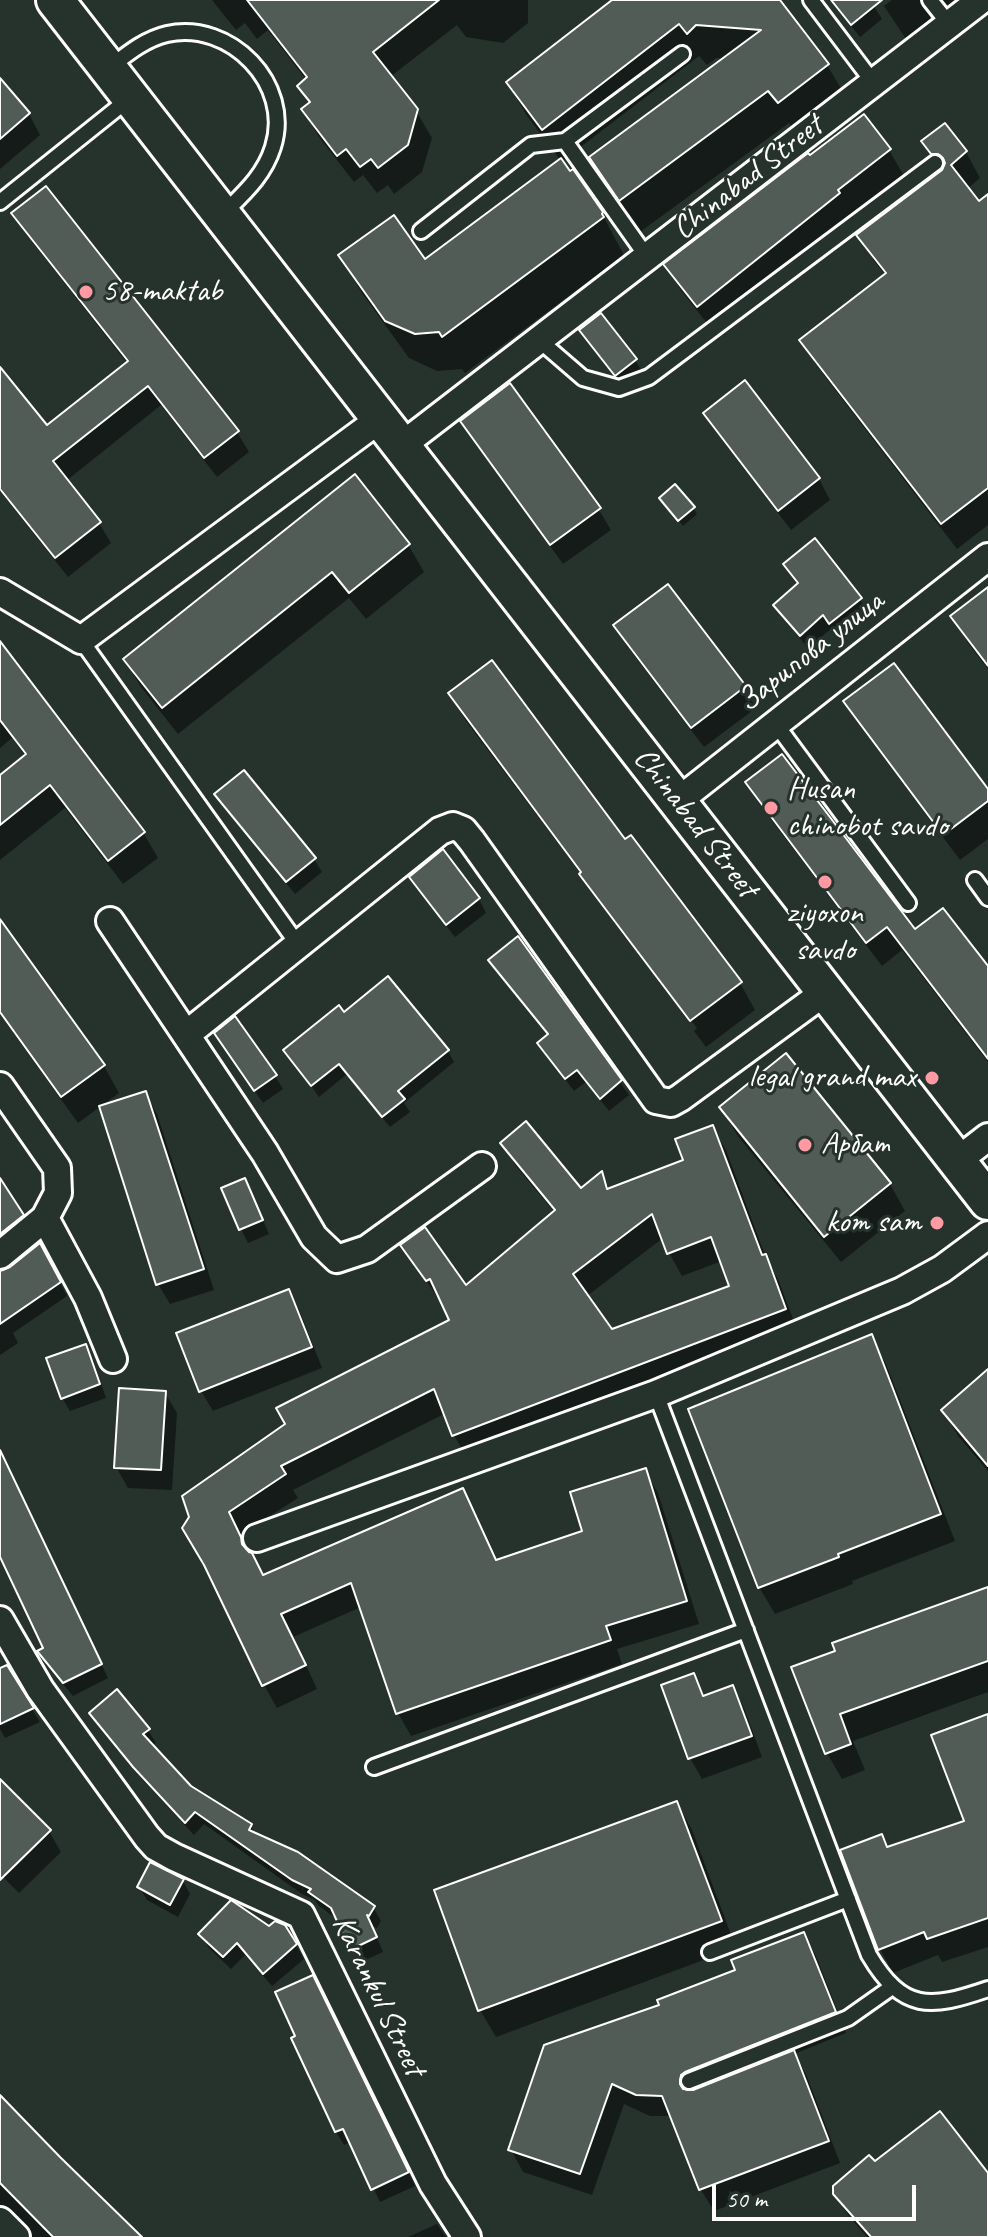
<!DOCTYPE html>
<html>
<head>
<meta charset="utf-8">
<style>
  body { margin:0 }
  #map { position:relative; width:988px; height:2237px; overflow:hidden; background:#26332d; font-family:Caveat,sans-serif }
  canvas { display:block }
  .scale { position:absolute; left:712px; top:2185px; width:204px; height:36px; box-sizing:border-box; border:4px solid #fff; border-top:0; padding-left:10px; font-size:24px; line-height:28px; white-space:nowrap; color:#fff; -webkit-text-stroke:6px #26332d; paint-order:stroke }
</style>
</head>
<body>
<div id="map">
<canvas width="988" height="2237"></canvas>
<div class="scale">50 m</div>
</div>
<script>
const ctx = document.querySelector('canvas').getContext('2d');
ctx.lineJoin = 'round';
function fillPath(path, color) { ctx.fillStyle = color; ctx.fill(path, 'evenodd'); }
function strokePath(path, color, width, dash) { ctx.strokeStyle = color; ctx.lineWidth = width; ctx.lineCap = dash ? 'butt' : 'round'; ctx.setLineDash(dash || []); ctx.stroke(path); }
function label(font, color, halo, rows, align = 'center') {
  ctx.font = font + ' Caveat,sans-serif'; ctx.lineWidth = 6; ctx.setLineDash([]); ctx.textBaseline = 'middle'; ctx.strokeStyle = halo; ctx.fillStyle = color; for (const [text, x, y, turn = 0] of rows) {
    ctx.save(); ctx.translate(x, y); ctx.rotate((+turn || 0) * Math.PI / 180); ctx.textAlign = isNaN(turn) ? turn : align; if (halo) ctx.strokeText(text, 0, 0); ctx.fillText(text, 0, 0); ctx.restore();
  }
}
fillPath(new Path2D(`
  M212,0H528V23L503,43L466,37L457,25L390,77L416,111L432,138L422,172L394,194L388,185L377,193L363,175L354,182L319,137L303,110L310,104L300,86L307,81L268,30L257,39L245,23L236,30Z
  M616,0H778L827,65L846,97L798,135L789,123L640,232L610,191L591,158L726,59L716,58L707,65L699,56L561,162L602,214L624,255L465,373L462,369L437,371L409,358L362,293L340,256L425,261L561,161L527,116L508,83Z
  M830,0H870L882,19L860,37Z
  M892,0H956L945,9H935L930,14V21L906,39L884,6Z
  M0,81L29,114L40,135L0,169Z
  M944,126L966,152L980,178L967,189L979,204L988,201V525L957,549L817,366L802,341L886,276L874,261L859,235L942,172L924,142Z
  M889,150L904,176L851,216L853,219L713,331L681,290L666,265Z
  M14,214L237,432L249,452L217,477L161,405L66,481L99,523L111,543L68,577L0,491V374L46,428L128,364L26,234Z
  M581,330L635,360L643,373L624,388L589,344Z
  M745,383L819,479L830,500L791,530L717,433L705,413Z
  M509,386L599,510L611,530L563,564L475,442L463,421Z
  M354,477L409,546L424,572L366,619L349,598L178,734L141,687L125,660Z
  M665,504L693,508L697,514L683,526Z
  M815,541L860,600L868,613L839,636L832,628L808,648L784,619L776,605L799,585L785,564Z
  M988,590V669L968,643L953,616Z
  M616,626L744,687L756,708L704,747L627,646Z
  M1,646L144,834L158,858L123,884L65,808L0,860V778L26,757L12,738L0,748Z
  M450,694L624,842L740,983L755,1010L706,1047L694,1031L697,1028L466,721Z
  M846,701L988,793V839L960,860L862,728Z
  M747,783L915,932L988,969V1062L902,950L882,966L761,806Z
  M216,795L314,859L322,872L295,894L224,808Z
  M442,852L479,899L486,913L455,937L419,891L411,877Z
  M0,922L104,1066L119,1093L78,1123L0,1014Z
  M518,939L629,1095L609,1111L586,1082L574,1091L548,1057L549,1036L499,974L491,960Z
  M343,1015L448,1051L454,1062L404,1103L410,1112L390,1127L347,1074L319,1097L286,1051Z
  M224,1047L275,1076L283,1089L263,1103Z
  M145,1093L157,1114L214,1290L170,1304L158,1284Z
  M722,1108L890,1184L905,1211L841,1262L737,1135Z
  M712,1128L726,1150L766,1258L778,1279L798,1332L467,1458L454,1435L446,1413L293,1490L298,1498L240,1535L264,1577L463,1490L476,1513L498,1561L585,1532L645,1471L658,1493L699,1624L617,1649L622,1664L411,1736L398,1713L361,1607L293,1637L317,1689L277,1708L264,1685L209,1569L184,1528L452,1321L443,1302L441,1303L403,1245L465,1288L555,1213L516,1166L503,1143L581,1191L601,1174L610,1190L686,1161ZM663,1238L669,1253L682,1276L722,1261L731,1287L612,1331L587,1296Z
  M0,1182L30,1230L0,1249Z
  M252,1194L269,1234L248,1243L241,1229Z
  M40,1246L67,1296L13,1333L18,1343L0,1355V1282Z
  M289,1291L300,1312L322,1368L213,1411L201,1391Z
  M871,1337L886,1364L955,1541L852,1581L853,1584L775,1614L759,1587L690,1410Z
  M85,1346L93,1360L106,1398L70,1411L62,1398Z
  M988,1372V1471L958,1436L943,1410Z
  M165,1393L177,1413L172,1490L128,1488L116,1467Z
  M0,1451L108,1678L73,1696L47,1665L40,1652L46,1649L0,1552Z
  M988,1588V1692L853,1741L865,1770L842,1779L827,1753L794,1669Z
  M7,1667L40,1722L5,1738L0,1729V1670Z
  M693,1676L705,1697L732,1687L744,1708L762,1757L702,1779L690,1758L663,1687Z
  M91,1714L148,1730L156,1743L152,1746L190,1787L251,1826L256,1836L373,1907L381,1921L377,1928L372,1926L383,1952L359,1963L338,1920L318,1905L315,1900L302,1894L204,1824L194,1835L143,1780L99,1727Z
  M988,1716V1947L942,1962L938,1955L893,1973L880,1949L881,1837L888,1849L966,1822Z
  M0,1796L49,1831L61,1852L19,1893L0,1874Z
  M677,1803L692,1830L736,1948L496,2037L480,2010Z
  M183,1881L190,1894L178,1917L147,1900L139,1887Z
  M201,1934L296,1945L304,1959L272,1986L245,1955L231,1969L209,1948Z
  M804,1934L816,1956L846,2033L794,2054L806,2074L840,2163L714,2211L701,2190L673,2116H650L624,2104L592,2195L523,2172L511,2150L661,2006L737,1971Z
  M320,1991L415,2186L380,2202L351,2142L344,2145L336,2132L293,2039L297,2037Z
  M0,2097L140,2237H32L17,2224L0,2227Z
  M875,2164L988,2176V2237H867L848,2215L835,2194Z
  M437,2224L446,2237H408Z`), '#0007');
const building = new Path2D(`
  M247,0H439L373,52L418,109L408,145L378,168L371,159L360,167L346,149L337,156L301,109L310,102L297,86L307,77Z
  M612,0H780L829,64L778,103L768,91L619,201L589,157L761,30L696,25L687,34L679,24L542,130L506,82Z
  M831,0H882L851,25Z
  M0,78L30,113L0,139Z
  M864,114L891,149L838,190L840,193L697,307L663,264L808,153L810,155Z
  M945,123L967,151L951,165L979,201L988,194V488L941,524L799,340L886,273L856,235L942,170L945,163L943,158L938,154H931L921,141Z
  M561,158L570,171L573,169L603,212L602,214L604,217L442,337L439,332L415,334L385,321L338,255L394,215L425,259Z
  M46,186L239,431L204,458L148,386L53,461L101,522L55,558L0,489V367L47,425L128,361L11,213Z
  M601,313L637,359L615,376L579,330Z
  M745,380L820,478L778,511L703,413Z
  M510,383L601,508L550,545L460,421Z
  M355,474L410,544L349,593L332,572L162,708L123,659Z
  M675,484L695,507L678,521L659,498Z
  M815,538L862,598L829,624L823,615L800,636L773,605L798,583L783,564Z
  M668,584L746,686L691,728L613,625Z
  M988,587V666L950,616Z
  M0,641L145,832L108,861L50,785L0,825V775L26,754L0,720Z
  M492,660L625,839L631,835L742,982L690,1021L579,874L581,872L448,693Z
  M894,663L988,789V801L943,835L843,701Z
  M782,754L915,929L943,908L988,966V1059L887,927L866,943L745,782Z
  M244,770L316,858L286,882L214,794Z
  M443,849L480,898L446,925L409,877Z
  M0,919L105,1065L61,1097L0,1012Z
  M518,936L622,1080L600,1099L577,1070L565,1079L537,1043L548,1034L488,960Z
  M388,976L449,1050L398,1091L405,1099L382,1117L339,1064L311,1086L283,1050L339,1005L344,1012Z
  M235,1016L277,1075L254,1091L214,1033Z
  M786,1053L891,1183L824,1237L719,1107Z
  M146,1091L204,1269L156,1285L99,1106Z
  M526,1121L581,1188L602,1171L607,1189L683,1160L675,1139L713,1125L762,1255L766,1254L786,1309L452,1436L434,1389L281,1466L286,1474L229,1512L241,1537L242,1544L249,1552L252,1553L263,1575L463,1488L496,1560L582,1531L570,1492L646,1468L687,1601L606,1626L611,1640L396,1714L351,1583L281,1614L306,1665L262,1686L204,1565L182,1528L189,1517L182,1496L285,1424L276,1408L449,1320L430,1279L426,1281L400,1245L425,1227L466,1285L555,1210L500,1143ZM652,1214L667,1254L711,1237L729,1286L612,1329L573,1274Z
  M0,1178L24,1215L0,1234Z
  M245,1178L263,1220L239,1230L221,1188Z
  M40,1243L61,1282L0,1324V1271L10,1267Z
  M289,1289L312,1347L199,1392L176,1333Z
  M872,1334L941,1514L838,1554L839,1557L758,1588L688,1409Z
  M86,1344L100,1384L61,1399L46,1358Z
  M988,1369V1466L941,1410Z
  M119,1388L166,1391L161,1470L114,1468Z
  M0,1450L102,1664L63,1683L37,1651L43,1648L0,1557Z
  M988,1587V1661L840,1714L851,1744L825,1754L791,1667L835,1651L832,1643Z
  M7,1665L34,1708L0,1724V1668Z
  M694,1673L703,1696L733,1685L752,1736L688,1759L661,1685Z
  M117,1689L150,1729L143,1734L191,1786L252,1824L249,1830L298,1852L375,1906L369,1916L367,1915L377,1937L350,1950L331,1908L308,1892L311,1889L292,1880L195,1812L185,1823L133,1767L89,1713Z
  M988,1714V1918L927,1939L924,1932L878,1950L840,1850L882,1834L887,1847L964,1821L931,1735Z
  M0,1779L51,1830L0,1880Z
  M677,1801L722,1921L478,2011L434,1890Z
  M150,1862L184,1879L170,1905L137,1887Z
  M231,1900L269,1926L275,1921L285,1925L297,1944L263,1974L237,1943L223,1957L198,1934Z
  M804,1932L836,2012L685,2072L681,2075L680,2084L683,2089L693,2090L794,2050L829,2141L699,2190L662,2096L636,2095L612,2084L580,2174L508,2150L544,2045L659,2005L657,2000L735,1970L731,1960Z
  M313,1975L409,2172L371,2190L343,2129L335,2132L291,2038L295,2036L275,1992Z
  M0,2095L60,2157L142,2237H53L0,2183Z
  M940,2111L988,2173V2237H871L833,2194V2186L869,2155L875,2161Z`);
fillPath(building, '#515c57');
strokePath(building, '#fff', 2);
const service = new Path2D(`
  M811,0L873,82
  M930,0L949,24
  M109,68C127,54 145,39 167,34C230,20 293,84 273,147C264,176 243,194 222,215
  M0,202L130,98
  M421,231L531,145L565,141
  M647,257L565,141L682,54
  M539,340L583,378L619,388L649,377L935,163
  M81,640L299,946
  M775,723L908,903
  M975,880L988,898
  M656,1394L869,1955C903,2012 930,2009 988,1989
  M374,1767L746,1630
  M710,1952L848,1899
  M689,2081L848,2018L892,1987`);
const minor = new Path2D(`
  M401,446L981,0
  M0,592L81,640L380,419
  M678,801L988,557
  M110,921L265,1153L314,1237L337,1259L367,1249L482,1166
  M187,1034L440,831L453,826L463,830L472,841L656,1100L671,1103L680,1098L825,992
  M0,1086L57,1168L58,1193L45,1218L0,1255
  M957,1161L988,1137
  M45,1218L88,1298L113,1359
  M257,1538L656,1394L902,1291L942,1269L988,1235
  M0,1620L40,1689L147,1837L156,1847L174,1857L301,1915L433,2184L467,2237
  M0,2221L16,2237`);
const secondary = new Path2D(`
  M55,0L988,1201`);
strokePath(service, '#fff', 20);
strokePath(minor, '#fff', 32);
strokePath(secondary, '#fff', 42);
strokePath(service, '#26332d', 14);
strokePath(minor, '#26332d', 26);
strokePath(secondary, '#26332d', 36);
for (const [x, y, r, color] of [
  [86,292,8,"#ff9aa2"],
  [771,808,8,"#ff9aa2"],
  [825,882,8,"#ff9aa2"],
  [932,1078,8,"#ff9aa2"],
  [805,1145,8,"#ff9aa2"],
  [937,1223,8,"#ff9aa2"]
]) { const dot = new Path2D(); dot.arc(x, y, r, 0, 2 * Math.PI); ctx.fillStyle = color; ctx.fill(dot); strokePath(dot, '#26332d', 3); }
label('32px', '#fff', '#26332d', [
  ["Chinabad Street",748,178,-38],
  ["Зарипова улица",811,652,-38],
  ["Chinabad Street",695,823,52],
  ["Karankul Street",378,1996,64]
]);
label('32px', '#fff', '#26332d', [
  ["58-maktab",102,292],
  ["Husan",787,790],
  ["chinobot savdo",787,827],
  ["ziyoxon",825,914,"center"],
  ["savdo",825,951,"center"],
  ["legal grand max",916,1078,"right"],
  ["Арбат",821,1145],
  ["kom sam",921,1223,"right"]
], 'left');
</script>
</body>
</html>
